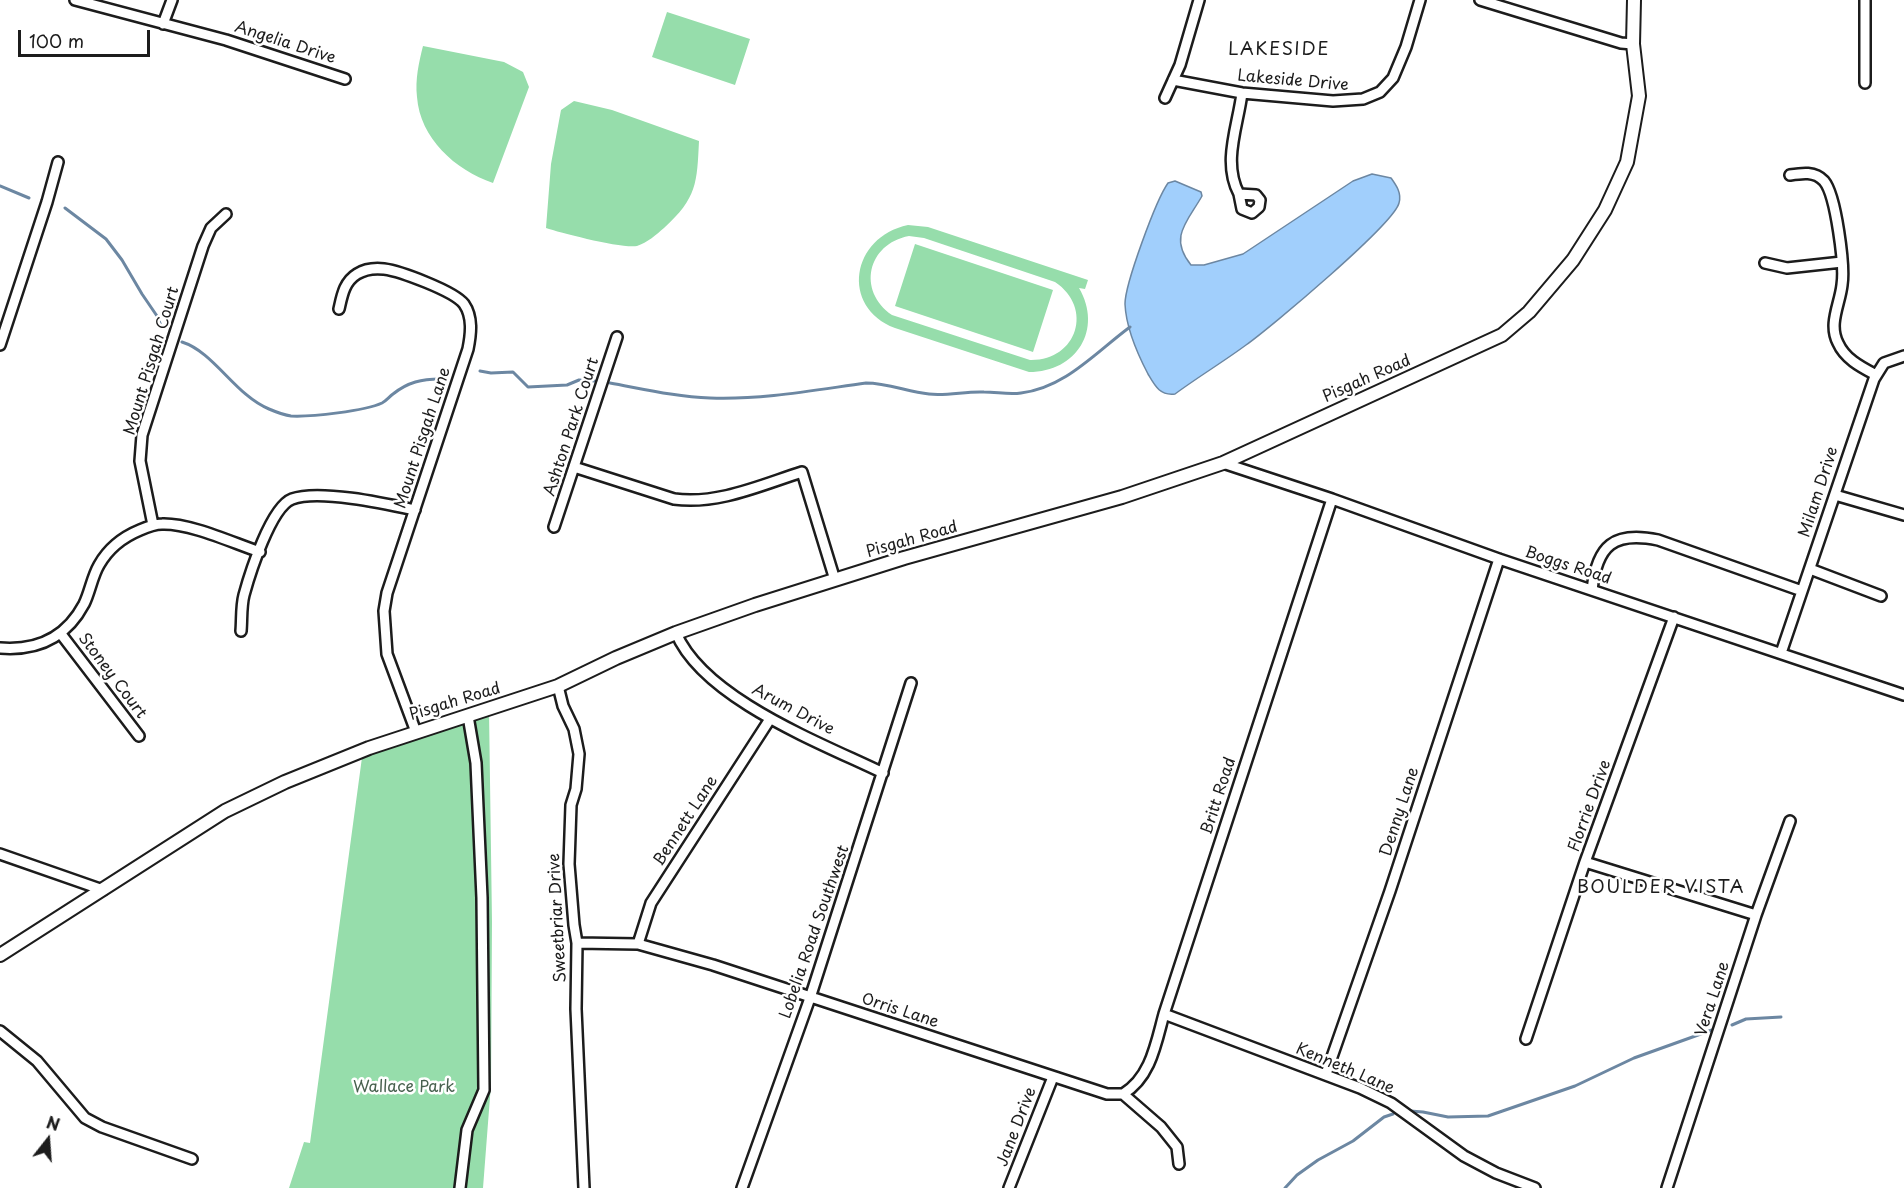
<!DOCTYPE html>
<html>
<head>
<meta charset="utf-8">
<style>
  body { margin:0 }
  #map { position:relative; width:1904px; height:1188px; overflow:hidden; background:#fff; font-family:"Playpen Sans",sans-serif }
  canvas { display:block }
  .north { position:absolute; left:18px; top:1110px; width:60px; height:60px; -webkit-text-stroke:4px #fff; paint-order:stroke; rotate:17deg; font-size:16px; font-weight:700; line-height:24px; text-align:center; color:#1c1c1c }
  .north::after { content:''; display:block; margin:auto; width:21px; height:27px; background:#1c1c1c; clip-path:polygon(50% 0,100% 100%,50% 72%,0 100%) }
  .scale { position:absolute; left:18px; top:30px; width:132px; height:27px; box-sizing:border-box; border:3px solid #1c1c1c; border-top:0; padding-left:8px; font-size:18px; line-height:21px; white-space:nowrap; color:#1c1c1c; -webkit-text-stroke:4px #fff; paint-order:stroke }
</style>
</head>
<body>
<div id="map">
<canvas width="1904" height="1188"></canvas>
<div class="north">N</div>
<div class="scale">100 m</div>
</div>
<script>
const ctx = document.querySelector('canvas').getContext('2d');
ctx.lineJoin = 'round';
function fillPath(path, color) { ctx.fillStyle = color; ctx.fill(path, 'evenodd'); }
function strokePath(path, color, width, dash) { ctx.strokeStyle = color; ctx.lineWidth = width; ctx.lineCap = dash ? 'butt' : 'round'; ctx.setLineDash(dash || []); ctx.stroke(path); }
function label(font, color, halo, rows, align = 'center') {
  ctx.font = font + ' "Playpen Sans",sans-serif'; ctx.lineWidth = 5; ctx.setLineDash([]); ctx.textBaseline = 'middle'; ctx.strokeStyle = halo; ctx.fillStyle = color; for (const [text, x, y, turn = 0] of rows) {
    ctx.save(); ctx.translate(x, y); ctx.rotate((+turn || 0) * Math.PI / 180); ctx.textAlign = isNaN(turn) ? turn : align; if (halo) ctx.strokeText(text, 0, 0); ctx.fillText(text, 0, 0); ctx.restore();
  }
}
fillPath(new Path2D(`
  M667,12L750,39L735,85L652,57Z
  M423,46L504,62L523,72L529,87L493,183C455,170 420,138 417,97C415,79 419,62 423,46Z
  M574,101L612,110L699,141C697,183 697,198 664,228C657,234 647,243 637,246C623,249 561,233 546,228L551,164L561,110Z
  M908,225L928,227L1088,280L1085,289L1079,288C1103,329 1077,372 1029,372L895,328C840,307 851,237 908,225ZM909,236L924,238L1055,282C1094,308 1077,361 1030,360L892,315C857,291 867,244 909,236Z
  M915,244L1053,290L1033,352L895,306Z
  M489,710L492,922L491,1084L483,1188H289L304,1142L310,1143L363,750Z`), '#96ddab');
const water = new Path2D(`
  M1372,174L1391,178C1396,185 1402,193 1399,203C1394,224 1270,328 1246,345C1223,362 1198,377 1175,394C1160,396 1155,386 1148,374C1137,353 1126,328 1125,304C1125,284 1156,200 1168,183L1175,181L1201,192L1202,196C1188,221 1168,237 1191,265H1204L1243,254L1353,181Z`);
fillPath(water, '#a1cffc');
strokePath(water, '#6c87a2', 1.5);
strokePath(new Path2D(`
  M0,186L29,198
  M65,208L106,239L122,260L142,294L157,316L162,328
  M182,342C214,352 235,395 269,409C276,412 283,415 291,416C311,417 365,411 382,403C386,401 389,397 393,394C408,382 422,379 440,379
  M480,371L491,373L513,372L528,387L567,385L579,380L595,381
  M610,383C643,389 677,397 710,398C762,400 815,390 866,383C888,383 908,392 929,394C948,396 966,391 984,392C997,392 1009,395 1021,393C1065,388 1096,352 1130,327
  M1732,1025L1746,1019L1781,1017
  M1410,1111L1423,1112L1448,1117L1488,1116L1575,1086L1634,1058L1712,1030
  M1285,1188L1297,1175L1318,1160L1353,1141L1384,1117L1393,1114`), '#6c87a2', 3);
const minor = new Path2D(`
  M75,0L226,40L345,79
  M1480,0L1621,43L1633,44
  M163,24L172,0
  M1173,80L1242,93L1333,101L1363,99L1380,92L1393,78L1406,47L1420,0
  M1865,83V0
  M1165,98L1180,65L1199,0
  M1790,175C1802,173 1815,171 1824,181C1836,195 1845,266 1842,285C1840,304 1828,324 1838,343C1845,359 1861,367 1876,375
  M1239,194C1222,162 1238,126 1242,93
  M1239,194L1256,195L1260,200L1259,207L1252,213L1242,209Z
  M1765,263L1787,268L1842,262
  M339,309C342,296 344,282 357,274C365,269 375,268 384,269C400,271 454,291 464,304C473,317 471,334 468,349L387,593L384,611L387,654L416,732
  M0,345L47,202L58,162
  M1223,463L1332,499L1499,559L1904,695
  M574,467L674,499C718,505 761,485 802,472L835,580
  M1835,495L1904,515
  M153,525L140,461L142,435L203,246L211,228L226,214
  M554,527L617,337
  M1810,569L1881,596
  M1592,590C1597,545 1614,531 1658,540L1802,591
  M241,631C242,620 241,606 244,595C250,573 271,507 292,499C319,489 387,504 415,510
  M676,633C704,699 821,743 883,773
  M61,634L139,736
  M0,648C37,651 66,638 84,604C90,592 92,577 99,565C108,549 123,537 140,530C147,527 155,524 162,524C190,523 233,543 260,552
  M1781,653L1874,379L1884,363L1904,356
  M558,686L563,706L574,729L579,754L576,789L571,805L569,864L574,925L577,943L576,1009L584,1188
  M0,854L103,890
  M1585,862L1756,915
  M577,943L638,944L713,965L1107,1094H1123L1161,1127L1177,1147L1179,1164
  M638,944L651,903L770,719
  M1164,1014L1360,1088L1391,1103L1464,1156L1496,1173L1535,1188
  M0,1031L37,1061L85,1118L102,1127L192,1159
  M1526,1039L1585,862L1674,617
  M1326,1074L1390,891L1499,559
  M1123,1094C1151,1077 1156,1043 1164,1014L1332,499
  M460,1188L467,1130L484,1090L482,898L476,763L468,716
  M742,1188L810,998L911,683
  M1009,1188L1053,1077
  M1667,1188L1756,915L1790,821`);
const tertiary = new Path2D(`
  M0,955L225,811L285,782L369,748L558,686L616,658L676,633L755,605L904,558L1122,497L1223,463L1502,335L1529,312L1573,260L1605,210L1627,162L1639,96L1633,44L1634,0`);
strokePath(minor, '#1c1c1c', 14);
strokePath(tertiary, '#1c1c1c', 16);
strokePath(minor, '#fff', 9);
strokePath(tertiary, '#fff', 12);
label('16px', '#1c1c1c', '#fff', [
  ["Angelia Drive",285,43,18],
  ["Lakeside Drive",1293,81,5],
  ["Mount Pisgah Court",152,361,-73],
  ["Pisgah Road",1367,379,-24],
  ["Ashton Park Court",572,427,-72],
  ["Mount Pisgah Lane",423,438,-72],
  ["Milam Drive",1819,492,-72],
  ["Pisgah Road",912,540,-16],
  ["Boggs Road",1568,566,18],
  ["Stoney Court",112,676,53],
  ["Pisgah Road",455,702,-17],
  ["Arum Drive",793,710,28],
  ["Britt Road",1219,796,-72],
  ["Florrie Drive",1590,806,-70],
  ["Denny Lane",1400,812,-72],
  ["Bennett Lane",686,821,-57],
  ["Sweetbriar Drive",558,918,-93],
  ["Lobelia Road Southwest",815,932,-71],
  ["Vera Lane",1713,999,-72],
  ["Orris Lane",900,1011,18],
  ["Kenneth Lane",1345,1069,23],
  ["Jane Drive",1017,1127,-69]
]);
label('16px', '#47604e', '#fff', [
  ["Wallace Park",404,1088]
]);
ctx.letterSpacing = '1.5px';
label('18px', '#1c1c1c', '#fff', [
  ["LAKESIDE",1279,50],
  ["BOULDER VISTA",1661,888]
]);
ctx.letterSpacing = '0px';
</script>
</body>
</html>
